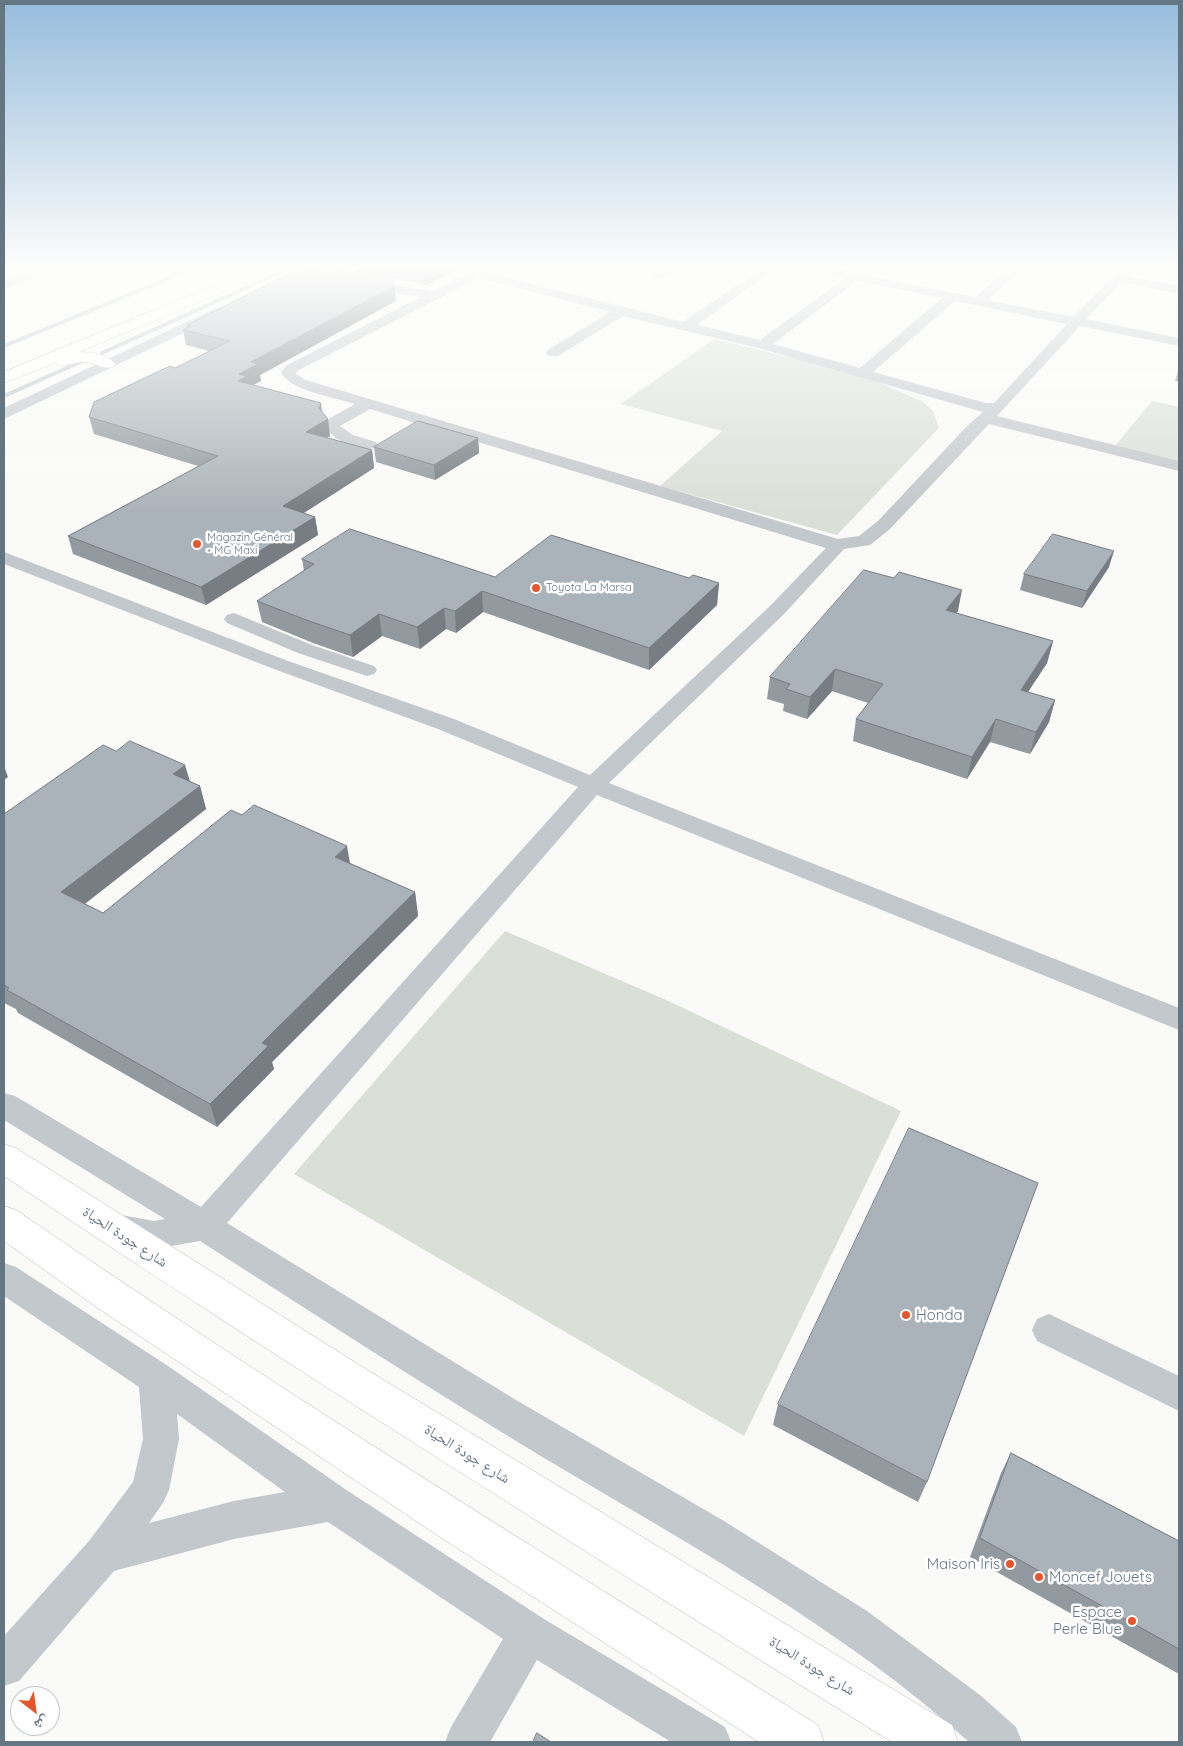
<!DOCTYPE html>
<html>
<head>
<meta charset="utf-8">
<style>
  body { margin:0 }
  #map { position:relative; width:1183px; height:1746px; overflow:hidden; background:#fafaf8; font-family:Quicksand,"Noto Naskh Arabic",sans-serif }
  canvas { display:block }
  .frame { position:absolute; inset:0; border:5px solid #657683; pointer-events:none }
  .north { position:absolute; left:10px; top:1686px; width:50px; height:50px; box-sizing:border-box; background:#fff; border:1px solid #c1c8cd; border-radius:50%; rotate:150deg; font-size:14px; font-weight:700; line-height:20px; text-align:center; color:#657683 }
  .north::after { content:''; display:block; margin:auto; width:18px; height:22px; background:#e4572e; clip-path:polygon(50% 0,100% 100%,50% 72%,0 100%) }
</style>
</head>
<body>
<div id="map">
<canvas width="1183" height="1746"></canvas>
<div class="frame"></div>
<div class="north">ش</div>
</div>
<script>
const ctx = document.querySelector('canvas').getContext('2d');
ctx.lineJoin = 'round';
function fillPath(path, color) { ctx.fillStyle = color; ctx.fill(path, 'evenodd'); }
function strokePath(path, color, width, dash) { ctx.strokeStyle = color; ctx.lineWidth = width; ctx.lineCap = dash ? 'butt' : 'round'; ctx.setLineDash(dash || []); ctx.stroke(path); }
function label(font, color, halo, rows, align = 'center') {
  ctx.font = font + ' Quicksand,"Noto Naskh Arabic",sans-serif'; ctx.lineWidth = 5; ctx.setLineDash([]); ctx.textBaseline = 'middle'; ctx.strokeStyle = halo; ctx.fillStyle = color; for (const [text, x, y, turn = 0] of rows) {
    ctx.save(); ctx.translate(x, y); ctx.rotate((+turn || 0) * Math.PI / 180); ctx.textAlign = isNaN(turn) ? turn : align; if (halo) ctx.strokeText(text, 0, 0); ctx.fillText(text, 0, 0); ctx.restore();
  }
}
fillPath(new Path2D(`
  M714,339L863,375L923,402L933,411L939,428L837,535L660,486L722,431L621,404Z
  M1152,401L1179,407V461L1115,446Z
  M505,931L664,999L901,1111L744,1436L294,1174Z`), '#dadfd7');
strokePath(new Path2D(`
  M4,346L192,269
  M102,353L288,269
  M4,396L87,359`), '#bbc7cb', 4);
const highway = new Path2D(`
  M254,269H273L271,272L79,352C90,352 108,354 115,364L113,367C102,370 96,362 86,362C75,361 63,369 55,363L4,383V372Z
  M4,1144L16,1148L364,1368L952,1725L958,1742H892C594,1557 296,1372 4,1176Z
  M4,1206L16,1210C278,1390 549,1557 818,1725L824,1742H759L440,1537L95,1306L4,1241Z`);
strokePath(highway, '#b4b9bd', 1);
fillPath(new Path2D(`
  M20,269H32L36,275L35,278L4,289V281L23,273Z
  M295,269H307L304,276L299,277L293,273Z
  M477,269H493L489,273L683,322L761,269H775L697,325L760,340L844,279L811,272L809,269H834L975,297L1008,269H1022L988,300L1073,317L1121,269H1134L1128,276L1179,286V294L1122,282L1086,319L1179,338V346L1080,326L997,416L1179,461V471L989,424L890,529L870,545L844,549L784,614L609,783L1179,1008V1030L597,795L227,1223L516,1400L724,1521L867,1611L980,1695L1016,1727L1022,1742H969C844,1629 688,1544 544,1458C428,1388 314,1314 200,1241L154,1249L110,1239L105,1229L110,1219L121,1215L154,1221L165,1219L4,1120V1093L15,1096L201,1207L578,787L438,729L274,669L4,564V552L288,661L454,719L590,775L770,606L826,548L370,409L340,426L353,435L376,442L378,445L376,448C358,453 332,440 323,424L325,421L355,404C336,398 288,390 281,372L287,365L421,297L356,287L355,284L356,281L361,280L433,291ZM479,278L610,312L548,350L546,353L548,356H558L623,316L758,348L983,412L967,426L878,521L859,536L838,539L306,380L296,374L297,371ZM857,281L942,298L860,368L773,344ZM955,301L1067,324L994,403H986L873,372Z
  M660,269H674L664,279H654L653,276Z
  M218,307L223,308L225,311L223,314L4,419V408Z
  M234,613L312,645L374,666L377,670L374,674L367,676L298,653L227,623L224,619L227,615Z
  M4,1263L16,1267L168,1366L345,1489L544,1619L725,1727L731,1742H671L537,1660L490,1742H445L451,1727L503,1639L328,1522L234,1539L114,1571L19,1681L4,1686V1636L89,1541L133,1482L143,1439L139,1387L4,1296ZM177,1414L285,1492L234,1501L149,1523L163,1503L169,1490L179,1439Z
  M1049,1314L1179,1376V1411L1037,1341L1032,1330L1037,1319Z`), '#c3c8cc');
fillPath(highway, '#fff');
fillPath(new Path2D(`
  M356,269H458L427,285L388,277L389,279L394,286L396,301L260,375L261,381L253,385L322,412L330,436L327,438L372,450L374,468L304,513L315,517L318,535L206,605L73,554L68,536L198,466L94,434L89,417L175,368L209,351L186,345L183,330L188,327L187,325L298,273H356Z
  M1179,367V382L1175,381Z
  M478,438L479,453L435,480L376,462L374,447Z
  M302,559L495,577L689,578L719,583L717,605L649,670L483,612L456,633L446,629L420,649L382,636L353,657L313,643L262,622L257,601L304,571Z
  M1109,567L1082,608L1020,590L1024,574Z
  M958,611L956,613L1053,641L1047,663L1028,692L1055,700L1049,722L1030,754L990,742L967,779L853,741L856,719L868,703L832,691L807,719L783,711L784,704L767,699L770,677Z
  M190,781L200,786L206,809L85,904L103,913L350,863L415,892L418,916L272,1062L274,1069L217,1127L18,1013L16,1009L4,1003V814Z
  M778,1404L927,1482L918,1502L773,1425Z
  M1011,1453L1179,1541V1674L970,1557L1001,1473Z`), '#929a9f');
fillPath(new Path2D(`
  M434,269H458L427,285L426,273Z
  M394,286L396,301L260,375L261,381L249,387L238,381L239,374L251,362Z
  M321,403L323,420L328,419L330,436L308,449L306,432Z
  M478,438L479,453L435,480L434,465Z
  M372,450L374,468L286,524L283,506Z
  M315,517L318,535L206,605L201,587Z
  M1114,551L1109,567L1082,608L1087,591Z
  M719,583L717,605L649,670V648Z
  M962,590L958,611L942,631L946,610Z
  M482,591L483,612L456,633L455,611Z
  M444,608L446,629L420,649L417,627Z
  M379,614L382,636L353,657L350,635Z
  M1053,641L1047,663L1015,712L1021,690Z
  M835,669L832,691L807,719L810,697Z
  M1055,700L1049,722L1030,754L1036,732Z
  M996,719L990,742L967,779L972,757Z
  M185,765L192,788L173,774Z
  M4,766L8,777L4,780Z
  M200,786L206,809L70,915L61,892Z
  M347,846L351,869L335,857Z
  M415,892L418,916L272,1062L274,1069L217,1127L210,1104L262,1043Z`), '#777d82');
const building = new Path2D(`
  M308,269L332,273L337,270L392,279L394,286L251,362L258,364L239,374L247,376L238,381L321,403L319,408L328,419L306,432L372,450L283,506L315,517L201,587L68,536L218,456L89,417L94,402L170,366L175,368L230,341L183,330L191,326L187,325L292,272L298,273Z
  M405,269H434L426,273Z
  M418,421L478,438L434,465L374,447Z
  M350,529L495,577L551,535L689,578L693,575L719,583L649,648L482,591L455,611L444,608L417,627L379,614L350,635L309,621L257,601L314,564L302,559Z
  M1053,534L1114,551L1087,591L1024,574Z
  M864,570L894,578L899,572L962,590L946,610L1053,641L1021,690L1055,700L1036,732L996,719L972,757L856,719L883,684L835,669L810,697L786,689L790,684L770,677Z
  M130,741L185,765L173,774L200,786L61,892L103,913L231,810L242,815L254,805L347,846L335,857L415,892L262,1043L268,1046L210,1104L7,990L9,988L4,985V814L103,745L116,751Z
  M909,1128L1038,1183L927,1482L778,1404Z
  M1011,1453L1179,1541V1649L980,1538Z
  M537,1733L551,1742H533Z`);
fillPath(building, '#aab3b9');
strokePath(building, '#777d82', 1);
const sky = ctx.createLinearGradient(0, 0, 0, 513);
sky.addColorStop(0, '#96bcdc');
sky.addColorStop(0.52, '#fdfdfc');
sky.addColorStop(1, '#fdfdfc00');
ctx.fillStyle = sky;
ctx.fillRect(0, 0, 1183, 513);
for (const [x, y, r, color] of [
  [197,544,5,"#e4572e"],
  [536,588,5,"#e4572e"],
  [906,1315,5,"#e4572e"],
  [1010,1564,5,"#e4572e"],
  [1039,1577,5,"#e4572e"],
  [1132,1621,5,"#e4572e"]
]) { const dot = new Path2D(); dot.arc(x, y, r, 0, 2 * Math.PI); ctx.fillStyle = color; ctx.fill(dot); strokePath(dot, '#fff', 2); }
label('11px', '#657683', '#fff', [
  ["Magazin Général",207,538],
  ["- MG Maxi",207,551],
  ["Toyota La Marsa",546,588]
], 'left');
label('15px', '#657683', '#fff', [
  ["شارع جودة الحياة",125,1237,33],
  ["شارع جودة الحياة",467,1454,32],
  ["شارع جودة الحياة",812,1666,32]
]);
label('15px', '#657683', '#fff', [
  ["Honda",916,1315],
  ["Maison Iris",1000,1564,"right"],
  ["Moncef Jouets",1049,1577],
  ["Espace",1122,1612,"right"],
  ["Perle Blue",1122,1629,"right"]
], 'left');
</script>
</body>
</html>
